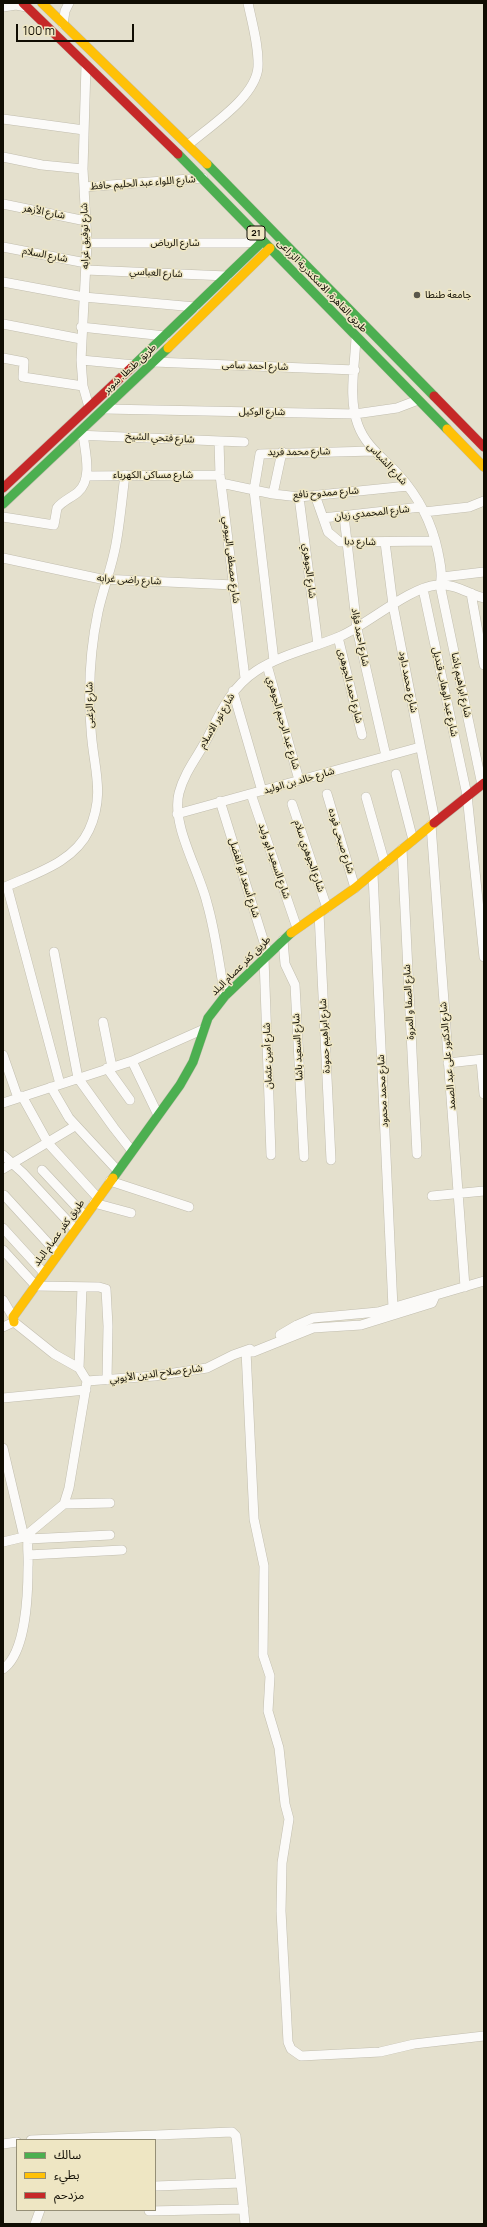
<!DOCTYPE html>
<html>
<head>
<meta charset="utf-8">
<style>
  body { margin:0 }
  #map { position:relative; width:487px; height:2227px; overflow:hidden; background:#e4e0cd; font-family:Manrope,"Noto Sans Arabic",sans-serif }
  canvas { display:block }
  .frame { position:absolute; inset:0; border:4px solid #100d03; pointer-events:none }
  .legend { position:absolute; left:16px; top:2139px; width:140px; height:72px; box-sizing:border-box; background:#eee6c3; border:1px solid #958f76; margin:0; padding:5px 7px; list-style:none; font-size:12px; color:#100d03 }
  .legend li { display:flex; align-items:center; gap:8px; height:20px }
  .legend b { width:20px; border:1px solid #958f76 }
  .scale { position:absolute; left:16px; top:24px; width:118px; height:18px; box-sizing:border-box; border:2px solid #100d03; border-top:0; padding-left:5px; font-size:12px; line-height:14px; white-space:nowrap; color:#100d03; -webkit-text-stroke:3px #eee6c3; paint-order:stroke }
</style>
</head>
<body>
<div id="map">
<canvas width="487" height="2227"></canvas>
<div class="frame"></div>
<ul class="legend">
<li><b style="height:5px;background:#4caf50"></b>سالك</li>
<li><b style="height:5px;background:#ffc107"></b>بطيء</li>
<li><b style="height:5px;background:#c62828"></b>مزدحم</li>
</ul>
<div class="scale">100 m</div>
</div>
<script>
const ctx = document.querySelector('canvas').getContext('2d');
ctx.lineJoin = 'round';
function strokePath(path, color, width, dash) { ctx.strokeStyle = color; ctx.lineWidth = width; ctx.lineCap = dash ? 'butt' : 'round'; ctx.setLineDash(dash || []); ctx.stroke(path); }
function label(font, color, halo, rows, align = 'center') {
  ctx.font = font + ' Manrope,"Noto Sans Arabic",sans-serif'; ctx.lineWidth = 3; ctx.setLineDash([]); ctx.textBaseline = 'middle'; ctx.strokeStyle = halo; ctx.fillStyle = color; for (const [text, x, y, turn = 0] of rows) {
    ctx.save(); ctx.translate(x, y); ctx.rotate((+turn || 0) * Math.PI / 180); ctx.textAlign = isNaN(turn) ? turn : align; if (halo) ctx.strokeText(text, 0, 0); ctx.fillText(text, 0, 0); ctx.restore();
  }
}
const street = new Path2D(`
  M3,7L16,5L27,7
  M63,24L65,11L69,3
  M86,65L83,169L87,243L81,360L83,386L89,407
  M3,119L84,130
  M188,145C210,126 256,97 258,67C259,46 252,23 248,3
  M3,157L42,165L83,169
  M84,187L203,178
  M3,204L86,221
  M87,243H245L263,241
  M3,247L86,263
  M86,270L227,276
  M3,282L84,297L195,307
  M3,324L81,339
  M81,327L165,336
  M356,337C355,365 348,399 358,425C366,447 384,458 398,474C418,496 432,523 438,552C440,563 443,574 440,585L482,785
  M3,358L24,362L23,377L83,386
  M81,360L135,365
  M154,362L355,370
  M105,409L355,414L397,408L418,400
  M76,435L244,442
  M219,441L220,475L245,678
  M86,476L220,475
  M221,483L273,494L299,497L408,486
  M273,494L282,452
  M315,495L328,532L340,542L435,541
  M299,497L318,645
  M424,512L469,507L484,501
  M344,516L357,629L386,756
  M3,517L54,525L57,508C62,501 71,498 78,492C93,479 85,452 83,434
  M323,518L421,507
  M385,542L393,605L435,821
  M3,558L101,579L234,585
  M442,577L484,572
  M423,589L467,795L484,957
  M471,593L484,665
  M338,637L362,735
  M274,661L254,490L260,454L374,451
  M267,665L299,780
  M233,691L262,791
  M396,774L413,840
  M251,794L297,928
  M327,794L355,888
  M366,797L385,864
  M220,801L268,955
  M292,804L327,908
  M177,814L420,747
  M431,825L465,1287
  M402,849L417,1154
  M373,874L393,1308
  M7,886L60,1084
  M3,888C33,874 74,863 89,830C106,793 93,767 91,729C88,690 90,650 98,612C103,589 112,567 116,544C120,522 122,498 125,475
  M319,913L331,1160
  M283,940L285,964L295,985L304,1157
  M54,952L78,1078L114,1128L132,1151
  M264,958L271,1155
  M225,996C219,965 216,934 207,903C199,870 171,825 179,793C185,770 200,754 210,733C222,709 233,686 256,671C282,654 313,648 341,636C368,624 410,587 437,585C454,583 469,594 484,598
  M103,1022L112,1067
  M3,1055L18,1098
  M481,1060L484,1094
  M132,1061L158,1115
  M448,1063L484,1059
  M107,1068L130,1100
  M51,1087L69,1118L118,1171
  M22,1096L48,1143L98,1198
  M3,1103L132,1061L204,1029
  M3,1155L23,1173L75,1229
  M3,1169L75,1126
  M42,1170L85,1216
  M110,1181L189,1207
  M4,1195L58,1254
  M432,1196L484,1191
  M94,1203L131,1213
  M3,1228L44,1273
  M3,1250L36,1286L99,1287L106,1289L108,1326L107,1380
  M435,1296L432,1303L361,1325L313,1328L253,1352L246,1351L254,1519L264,1566L263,1655L270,1676L268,1711L279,1748L285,1804L289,1819L282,1863L281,1911L288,2042L291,2049L301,2056L380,2052L414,2044L484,2036
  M3,1300L13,1317
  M3,1327L14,1322L54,1354L79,1368L87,1381L69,1488L64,1504L29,1533C26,1544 29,1556 28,1567C28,1593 26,1653 3,1669
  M280,1335L297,1325L313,1318L378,1312L484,1281
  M79,1368L82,1287
  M87,1381L154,1376L207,1368L233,1355L250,1349
  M3,1398L86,1390
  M3,1448L24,1537
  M64,1504L110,1503
  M28,1539L110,1535
  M3,1542L28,1536
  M28,1555L122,1550
  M31,2140L232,2132L236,2136L241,2183
  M3,2144L17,2142
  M155,2186L241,2183L245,2224
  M149,2211L244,2209
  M35,2224L40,2210`);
const fast = new Path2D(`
  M178,154L447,429
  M207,164L434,396
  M133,366L263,241
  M3,504L168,348
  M113,1178L180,1085L193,1062L208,1018L225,996L291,933`);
const slow = new Path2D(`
  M42,3L207,164
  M168,348L270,248
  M447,429L484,467
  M291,933L355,888L434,823
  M14,1322L13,1317L113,1178`);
const jam = new Path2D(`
  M23,3L178,154
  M434,396L484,447
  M3,488L133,366
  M434,823L484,783`);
strokePath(street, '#c1bdae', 10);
strokePath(fast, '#c1bdae', 10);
strokePath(slow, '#c1bdae', 10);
strokePath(jam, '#c1bdae', 10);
strokePath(street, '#fbfaf8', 9);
strokePath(fast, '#4caf50', 9);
strokePath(slow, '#ffc107', 9);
strokePath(jam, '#c62828', 9);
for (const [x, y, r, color] of [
  [417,295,4,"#5a574a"]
]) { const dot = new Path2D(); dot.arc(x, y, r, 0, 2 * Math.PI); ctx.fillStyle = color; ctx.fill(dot); strokePath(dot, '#eee6c3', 1.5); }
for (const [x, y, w] of [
  [256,233,18]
]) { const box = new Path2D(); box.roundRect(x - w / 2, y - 7, w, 14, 3); ctx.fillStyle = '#eee6c3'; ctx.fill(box); strokePath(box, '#100d03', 1); }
label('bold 9px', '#100d03', null, [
  ["21",256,233]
]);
label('10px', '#100d03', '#eee6c3', [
  ["شارع اللواء عبد الحليم حافظ",143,183,-4],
  ["شارع الأزهر",44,212,11],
  ["شارع توفيق غرابه",85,236,-91],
  ["شارع الرياض",175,243],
  ["شارع السلام",45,255,11],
  ["شارع العباسي",156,273,3],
  ["طريق القاهرة, الاسكندرية الزراعى",322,286,46],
  ["شارع احمد سامى",255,366,2],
  ["طريق طنطا, شوبر",130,369,-43],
  ["شارع الوكيل",262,412,1],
  ["شارع فتحي الشيخ",160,438,3],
  ["شارع محمد فريد",299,452,-1],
  ["شارع الشباس",387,464,47],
  ["شارع مساكن الكهرباء",153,475],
  ["شارع ممدوح نافع",326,493,-4],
  ["شارع المحمدي زيان",372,513,-6],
  ["شارع دبا",360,542,1],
  ["شارع مصطفى البيومي",231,560,83],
  ["شارع الجوهري",309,571,83],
  ["شارع راضى غرابه",129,580,3],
  ["شارع احمد فؤاد",360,637,79],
  ["شارع محمد داود",408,682,79],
  ["شارع ابراهيم باشا",461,685,78],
  ["شارع احمد الجوهرى",350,686,76],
  ["شارع عبد الوهاب قنديل",445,692,78],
  ["شارع الزغبى",90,705,-91],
  ["شارع نور الاسلام",217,721,-60],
  ["شارع عبد الرحيم الجوهري",283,723,74],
  ["شارع خالد بن الوليد",299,781,-16],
  ["شارع صبحى فوده",341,841,73],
  ["شارع الجوهري سلام",309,856,71],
  ["شارع السعيد ابو وليد",274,861,71],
  ["شارع أسعد ابو الفضل",244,878,73],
  ["طريق كفر عصام البلد",241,966,-45],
  ["شارع الصفا و المروة",409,1002,-93],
  ["شارع ابراهيم حمودة",325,1036,-93],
  ["شارع السعيد باشا",298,1047,-93],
  ["شارع أمين عثمان",268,1056,-92],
  ["شارع الدكتور على عبد الصمد",448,1056,-95],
  ["شارع محمد محمود",383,1091,-93],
  ["طريق كفر عصام البلد",59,1233,-54],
  ["شارع صلاح الدين الأيوبي",156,1374,-7]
]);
label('10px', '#100d03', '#eee6c3', [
  ["جامعة طنطا",425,295]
], 'left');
</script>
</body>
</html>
